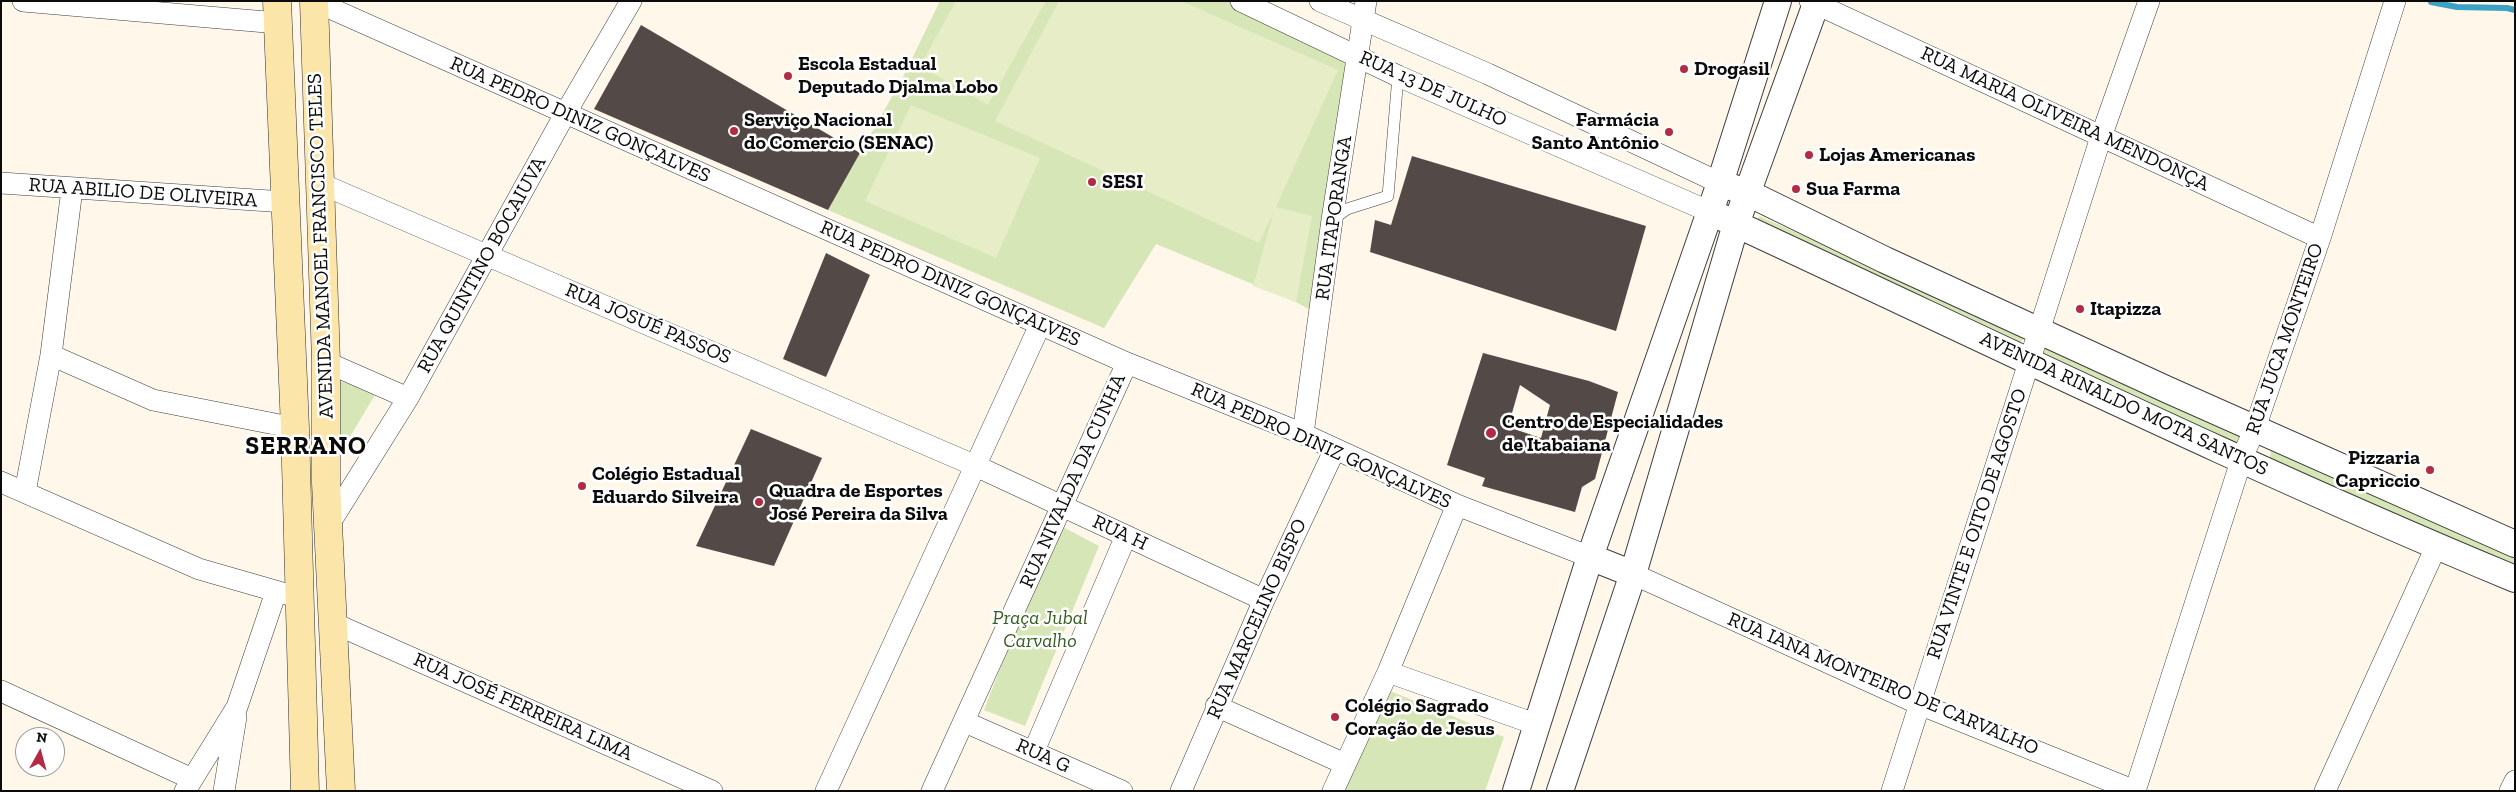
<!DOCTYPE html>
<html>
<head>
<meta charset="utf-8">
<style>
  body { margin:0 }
  #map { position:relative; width:2516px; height:792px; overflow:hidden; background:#fef7ea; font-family:"Zilla Slab",serif }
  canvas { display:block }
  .frame { position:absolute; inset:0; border:2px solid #0b0b0b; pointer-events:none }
  .north { position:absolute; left:15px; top:727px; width:50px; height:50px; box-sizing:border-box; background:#fff; border:1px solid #9d9d9d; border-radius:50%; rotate:7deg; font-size:14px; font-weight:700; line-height:20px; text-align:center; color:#0b0b0b }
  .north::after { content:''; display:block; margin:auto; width:18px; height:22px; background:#b22b45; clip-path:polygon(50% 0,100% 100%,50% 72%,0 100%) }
</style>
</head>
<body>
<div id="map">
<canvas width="2516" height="792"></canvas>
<div class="frame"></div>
<div class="north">N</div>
</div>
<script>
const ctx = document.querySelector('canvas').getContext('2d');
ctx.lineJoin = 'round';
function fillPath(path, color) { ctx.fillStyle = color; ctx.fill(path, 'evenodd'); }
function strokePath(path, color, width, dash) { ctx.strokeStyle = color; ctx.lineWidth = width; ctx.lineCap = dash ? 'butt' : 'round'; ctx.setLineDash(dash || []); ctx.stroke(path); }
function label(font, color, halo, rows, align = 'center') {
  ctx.font = font + ' "Zilla Slab",serif'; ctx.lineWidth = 5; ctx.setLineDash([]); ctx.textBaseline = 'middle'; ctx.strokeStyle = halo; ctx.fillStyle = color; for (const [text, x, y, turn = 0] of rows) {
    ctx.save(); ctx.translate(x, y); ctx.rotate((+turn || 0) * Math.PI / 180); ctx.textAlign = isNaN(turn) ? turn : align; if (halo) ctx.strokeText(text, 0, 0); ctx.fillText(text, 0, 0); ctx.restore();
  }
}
fillPath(new Path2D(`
  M940,1H1241L1359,56L1319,315L1296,302L1156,244L1104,328L828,210L902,79Z
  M1759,216L2025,333L2020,345L1757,226Z
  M2048,347L2244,428L2234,453L2030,358Z
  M325,378L378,390L327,475Z
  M2272,445L2515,553V566L2269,462Z
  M1063,527L1099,546L1025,726L984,710L1018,623Z
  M1385,689L1504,737L1485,791H1341Z`), '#d6e6b6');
fillPath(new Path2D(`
  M956,1H1046L988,105L920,66Z
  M1059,1H1181L1338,70L1276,207L1312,216L1296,302L1253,286L1274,211L1259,243L995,121Z
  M911,105L1040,158L996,258L865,201Z`), '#e6edc7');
strokePath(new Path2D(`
  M2431,2L2457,7L2507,8L2515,10`), '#3ca2c5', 6);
fillPath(new Path2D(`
  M641,25L860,153L828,210L594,109Z
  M1412,156L1646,226L1616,331L1370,252L1375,220L1391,225Z
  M826,253L870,275L826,377L783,359Z
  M1483,353L1589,381L1618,392L1595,479L1582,487L1575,512L1482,486L1485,478L1447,465ZM1520,385L1550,405L1541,438L1508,427Z
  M751,429L822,458L774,566L696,546Z`), '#534a48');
const service = new Path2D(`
  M1333,219L1347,209L1388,196L1398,76`);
const minor = new Path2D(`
  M23,1L278,23
  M314,1L1127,363L1303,434L1457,505L1590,557
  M1241,1L1398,76L1708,211
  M1320,1L1488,74L1720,183
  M1810,1L2320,238
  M1,183L285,202
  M319,183L976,466L1264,600
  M51,355L153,400L295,428
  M326,362L408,398
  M1303,434L1332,220L1366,1
  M1,482L199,569L300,598
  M25,492L51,355L72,189
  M328,526L408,398L565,114L631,1
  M1633,574L1919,704L2135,791
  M333,623L712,791
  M1388,672L1538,725
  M1,691L192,779
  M1216,706L1345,764
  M965,722L1122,791
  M1034,751L1126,536
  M185,791L237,707L276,592
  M224,791L236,717
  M826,791L1040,325
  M932,791L1127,363
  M1181,791L1264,600L1335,449
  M1333,791L1388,672L1457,505
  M1892,791L2101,137L2149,1
  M2135,791L2242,458L2255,428L2320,238L2395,1
  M2325,791L2436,547
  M2510,791L2515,781`);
const tertiary = new Path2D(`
  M1720,183L1748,193L1885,260L2168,390L2515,544
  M1708,211C1976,335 2242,466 2515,579
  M1590,557L1633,574
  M1516,791L1590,557L1720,183L1778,1
  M1560,791L1633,574L1736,224L1817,1`);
const secondary = new Path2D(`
  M277,1L295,428L305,791
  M314,1L326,362V483L341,791`);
strokePath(service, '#3e3e3e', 12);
strokePath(minor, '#3e3e3e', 22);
strokePath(tertiary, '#3e3e3e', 28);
strokePath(secondary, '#2d2d2d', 29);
strokePath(service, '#fff', 11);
strokePath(minor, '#fff', 21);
strokePath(tertiary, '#fff', 26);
strokePath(secondary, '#fbe5a8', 28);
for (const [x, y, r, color] of [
  [1684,69,5,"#b22b45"],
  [788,76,5,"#b22b45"],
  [734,131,5,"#b22b45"],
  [1669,132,5,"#b22b45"],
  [1809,155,5,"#b22b45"],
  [1092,182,5,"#b22b45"],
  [1796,189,5,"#b22b45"],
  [2080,309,5,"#b22b45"],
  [1491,433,6,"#b22b45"],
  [2430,470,5,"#b22b45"],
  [582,486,5,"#b22b45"],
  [759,502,5,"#b22b45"],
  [1335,717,5,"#b22b45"]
]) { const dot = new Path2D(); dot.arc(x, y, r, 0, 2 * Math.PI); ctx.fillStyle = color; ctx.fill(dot); strokePath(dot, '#fff', 2); }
label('bold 20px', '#0b0b0b', '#fff', [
  ["Escola Estadual",798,64],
  ["Deputado Djalma Lobo",798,87],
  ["Drogasil",1694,69],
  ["Serviço Nacional",744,120],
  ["do Comercio (SENAC)",744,143],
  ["Farmácia",1659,120,"right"],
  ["Santo Antônio",1659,143,"right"],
  ["Lojas Americanas",1819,155],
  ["SESI",1102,182],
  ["Sua Farma",1806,189],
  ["Itapizza",2090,309],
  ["Centro de Especialidades",1502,422],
  ["de Itabaiana",1502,445],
  ["Pizzaria",2420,458,"right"],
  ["Capriccio",2420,481,"right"],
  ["Colégio Estadual",592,474],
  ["Eduardo Silveira",592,497],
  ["Quadra de Esportes",769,491],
  ["José Pereira da Silva",769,514],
  ["Colégio Sagrado",1345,706],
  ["Coração de Jesus",1345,729]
], 'left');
label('20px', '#0b0b0b', '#fff', [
  ["RUA 13 DE JULHO",1433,89,24],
  ["RUA MARIA OLIVEIRA MENDONÇA",2065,119,25],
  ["RUA PEDRO DINIZ GONÇALVES",580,120,24],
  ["RUA ABILIO DE OLIVEIRA",143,193,4],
  ["RUA ITAPORANGA",1334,218,-82],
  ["AVENIDA MANOEL FRANCISCO TELES",321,246,-92],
  ["RUA QUINTINO BOCAIUVA",482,265,-61],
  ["RUA PEDRO DINIZ GONÇALVES",950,284,24],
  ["RUA JOSUÉ PASSOS",648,324,23],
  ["RUA JUCA MONTEIRO",2285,339,-71],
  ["AVENIDA RINALDO MOTA SANTOS",2124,404,25],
  ["RUA PEDRO DINIZ GONÇALVES",1321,446,24],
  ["RUA NIVALDA DA CUNHA",1073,481,-66],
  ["RUA VINTE E OITO DE AGOSTO",1977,524,-72],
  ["RUA H",1120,533,25],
  ["RUA MARCELINO BISPO",1257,619,-66],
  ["RUA IANA MONTEIRO DE CARVALHO",1883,684,23],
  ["RUA JOSÉ FERREIRA LIMA",523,707,24],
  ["RUA G",1043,756,24]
]);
label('italic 20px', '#365e20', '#fff', [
  ["Praça Jubal",1040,618],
  ["Carvalho",1040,641]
]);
ctx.letterSpacing = '1px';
label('bold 25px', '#0b0b0b', '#fff', [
  ["SERRANO",306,447]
]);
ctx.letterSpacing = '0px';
</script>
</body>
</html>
